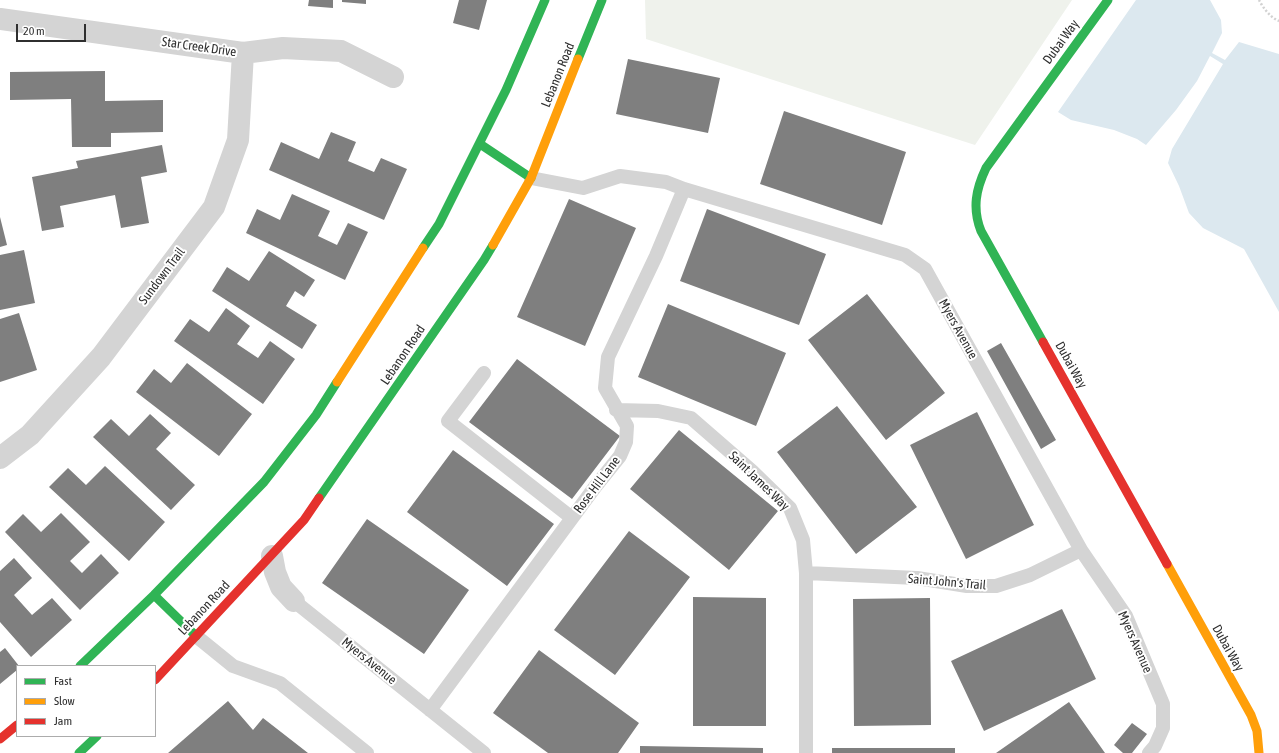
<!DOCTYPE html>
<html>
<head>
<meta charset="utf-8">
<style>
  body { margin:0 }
  #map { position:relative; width:1279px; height:753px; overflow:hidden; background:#fff; font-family:"Asap Condensed",sans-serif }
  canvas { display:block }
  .legend { position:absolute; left:16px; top:665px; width:140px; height:72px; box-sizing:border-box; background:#fff; border:1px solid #acacac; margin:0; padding:5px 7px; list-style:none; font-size:12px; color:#2f2f2f }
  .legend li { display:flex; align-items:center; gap:8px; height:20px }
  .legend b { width:20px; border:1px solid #acacac }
  .scale { position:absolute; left:16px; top:24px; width:70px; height:18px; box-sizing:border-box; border:2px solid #2f2f2f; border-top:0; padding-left:5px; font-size:12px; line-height:14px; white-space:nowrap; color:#2f2f2f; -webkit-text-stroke:3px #fff; paint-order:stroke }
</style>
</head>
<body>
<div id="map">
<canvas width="1279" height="753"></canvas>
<ul class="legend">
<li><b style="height:5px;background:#30b455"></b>Fast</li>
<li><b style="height:5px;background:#ff9f0a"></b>Slow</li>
<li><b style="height:5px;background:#e5322d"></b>Jam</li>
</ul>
<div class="scale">20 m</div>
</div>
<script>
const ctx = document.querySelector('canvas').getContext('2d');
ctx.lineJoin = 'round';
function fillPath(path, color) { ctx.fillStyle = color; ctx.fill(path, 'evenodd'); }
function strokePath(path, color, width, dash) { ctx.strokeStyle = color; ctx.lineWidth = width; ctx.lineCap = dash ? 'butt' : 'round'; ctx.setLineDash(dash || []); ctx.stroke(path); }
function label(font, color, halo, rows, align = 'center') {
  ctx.font = font + ' "Asap Condensed",sans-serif'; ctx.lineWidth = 4; ctx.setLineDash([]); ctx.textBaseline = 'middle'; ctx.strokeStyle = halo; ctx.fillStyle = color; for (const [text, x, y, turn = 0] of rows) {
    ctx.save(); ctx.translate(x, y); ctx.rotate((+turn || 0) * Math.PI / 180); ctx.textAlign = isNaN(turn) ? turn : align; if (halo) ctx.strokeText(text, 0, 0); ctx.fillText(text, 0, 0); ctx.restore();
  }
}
fillPath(new Path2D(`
  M645,0H1072L975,145L646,39Z`), '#eff2ec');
fillPath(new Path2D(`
  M1136,0H1210L1221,20L1222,33L1212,53L1225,60L1239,42L1279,54V312L1244,249L1203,228L1189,213L1179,186L1168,163L1172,149L1223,64L1210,56L1197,81L1176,110L1146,145L1137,139L1114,130L1071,120L1058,112Z`), '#dce8ef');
fillPath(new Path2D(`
  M309,0H333V8L308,6Z
  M342,0H366V4L342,2Z
  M459,0H487L479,30L453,23Z
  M628,59L720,78L708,133L616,114Z
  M105,71V101L163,100V132L111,133V147H72L71,99L10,100V72Z
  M784,111L906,152L882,225L760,184Z
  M331,132L356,142L348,161L374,172L381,158L407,169L384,220L269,170L281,142L319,159Z
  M162,145L167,172L141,177L149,223L121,228L115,195L60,206L64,227L42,231L32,177L78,168L76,161Z
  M292,194L330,211L318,236L337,245L348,223L368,232L345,280L246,233L257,209L280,220Z
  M569,199L636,228L585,346L517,317Z
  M707,209L826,254L799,325L680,281Z
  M0,217L7,245L0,247Z
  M24,250L35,303L0,310V255Z
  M269,251L315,280L304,297L295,291L286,306L317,325L302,349L212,291L227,267L249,281Z
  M867,294L945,393L886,440L808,340Z
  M668,304L786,353L756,426L638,377Z
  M226,308L250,326L237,344L258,358L270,341L295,359L263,404L174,341L190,319L209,332Z
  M19,313L37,370L0,382V319Z
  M1001,343L1056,440L1041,449L987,351Z
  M517,359L620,436L572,499L469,422Z
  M187,363L252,414L219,456L136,392L154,369L171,383Z
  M837,406L917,507L856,554L777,452Z
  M977,412L1034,525L966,559L910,445Z
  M150,414L171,433L156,449L195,485L171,510L93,437L111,419L129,436Z
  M679,430L778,511L729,570L630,489Z
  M453,450L554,524L507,586L407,512Z
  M105,466L165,522L129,561L49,487L68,468L86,485Z
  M61,513L90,542L70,561L82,573L101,554L119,573L80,610L5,532L23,514L41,532Z
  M367,519L469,590L424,654L322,583Z
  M629,531L690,577L615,675L554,630Z
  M14,558L32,578L14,595L32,615L52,598L72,620L31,657L0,622V571Z
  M693,597L766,598V726H693Z
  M930,598L931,725L854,726L853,599Z
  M1062,609L1096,679L984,731L951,661Z
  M5,648L19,666H17V670L0,684V652Z
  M539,650L639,723L618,753H548L493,713Z
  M228,701L253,730L263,718L308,753H168Z
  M1069,702L1105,753H996Z
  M1132,723L1147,734L1132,753H1123L1114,745Z
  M640,746L763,748V753H640Z
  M832,748H955V753H832Z`), '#7f7f7f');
strokePath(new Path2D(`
  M1259,0C1263,8 1271,18 1279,21`), '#d2d2d2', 2.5, [2, 2]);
strokePath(new Path2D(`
  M531,178L583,188L620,176L666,182L684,189L905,255L925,269L1081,550L1126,616L1163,704V728L1155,746L1149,753
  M484,373L448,421L572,518
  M616,410L658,411L691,418L752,471L790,508L803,540L806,573V753
  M806,573L917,578L967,586H996L1030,575L1081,550
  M294,601L484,753
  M196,636L233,666L280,683L367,753
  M430,710L595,487L620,456L626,442L627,426L605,388L608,357L656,256L684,189`), '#d4d4d4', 14);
strokePath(new Path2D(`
  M0,19L243,53L283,48L341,51L393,77
  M0,458L30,435L101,357L214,207L238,140L243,53
  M272,556L275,572L281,587L294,601`), '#d4d4d4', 22);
strokePath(new Path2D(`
  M578,59L602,0
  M480,144L531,178
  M423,248L439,224L506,90L545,0
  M1043,342L981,231C972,208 976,189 986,168L1108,0
  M319,498L484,260L493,245
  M154,595L196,636
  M80,666L154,595L264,482L316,415L337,382
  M79,753L97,736`), '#30b455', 9);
strokePath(new Path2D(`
  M493,245L531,178L578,59
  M337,382L423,248
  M1167,564L1251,715L1257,731L1259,753`), '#ff9f0a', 9);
strokePath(new Path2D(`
  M1043,342L1167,564
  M155,680L304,520L319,498
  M0,739L17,725`), '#e5322d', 9);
label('13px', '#2f2f2f', '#fff', [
  ["Dubai Way",1061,42,-54],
  ["Star Creek Drive",199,47,8],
  ["Lebanon Road",558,75,-68],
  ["Sundown Trail",162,276,-53],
  ["Myers Avenue",958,329,61],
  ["Lebanon Road",403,355,-56],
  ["Dubai Way",1071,365,61],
  ["Saint James Way",759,481,44],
  ["Rose Hill Lane",597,485,-53],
  ["Saint John's Trail",947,582,5],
  ["Lebanon Road",204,608,-47],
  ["Myers Avenue",1135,642,66],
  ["Dubai Way",1228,648,61],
  ["Myers Avenue",369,661,39]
]);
</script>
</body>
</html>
